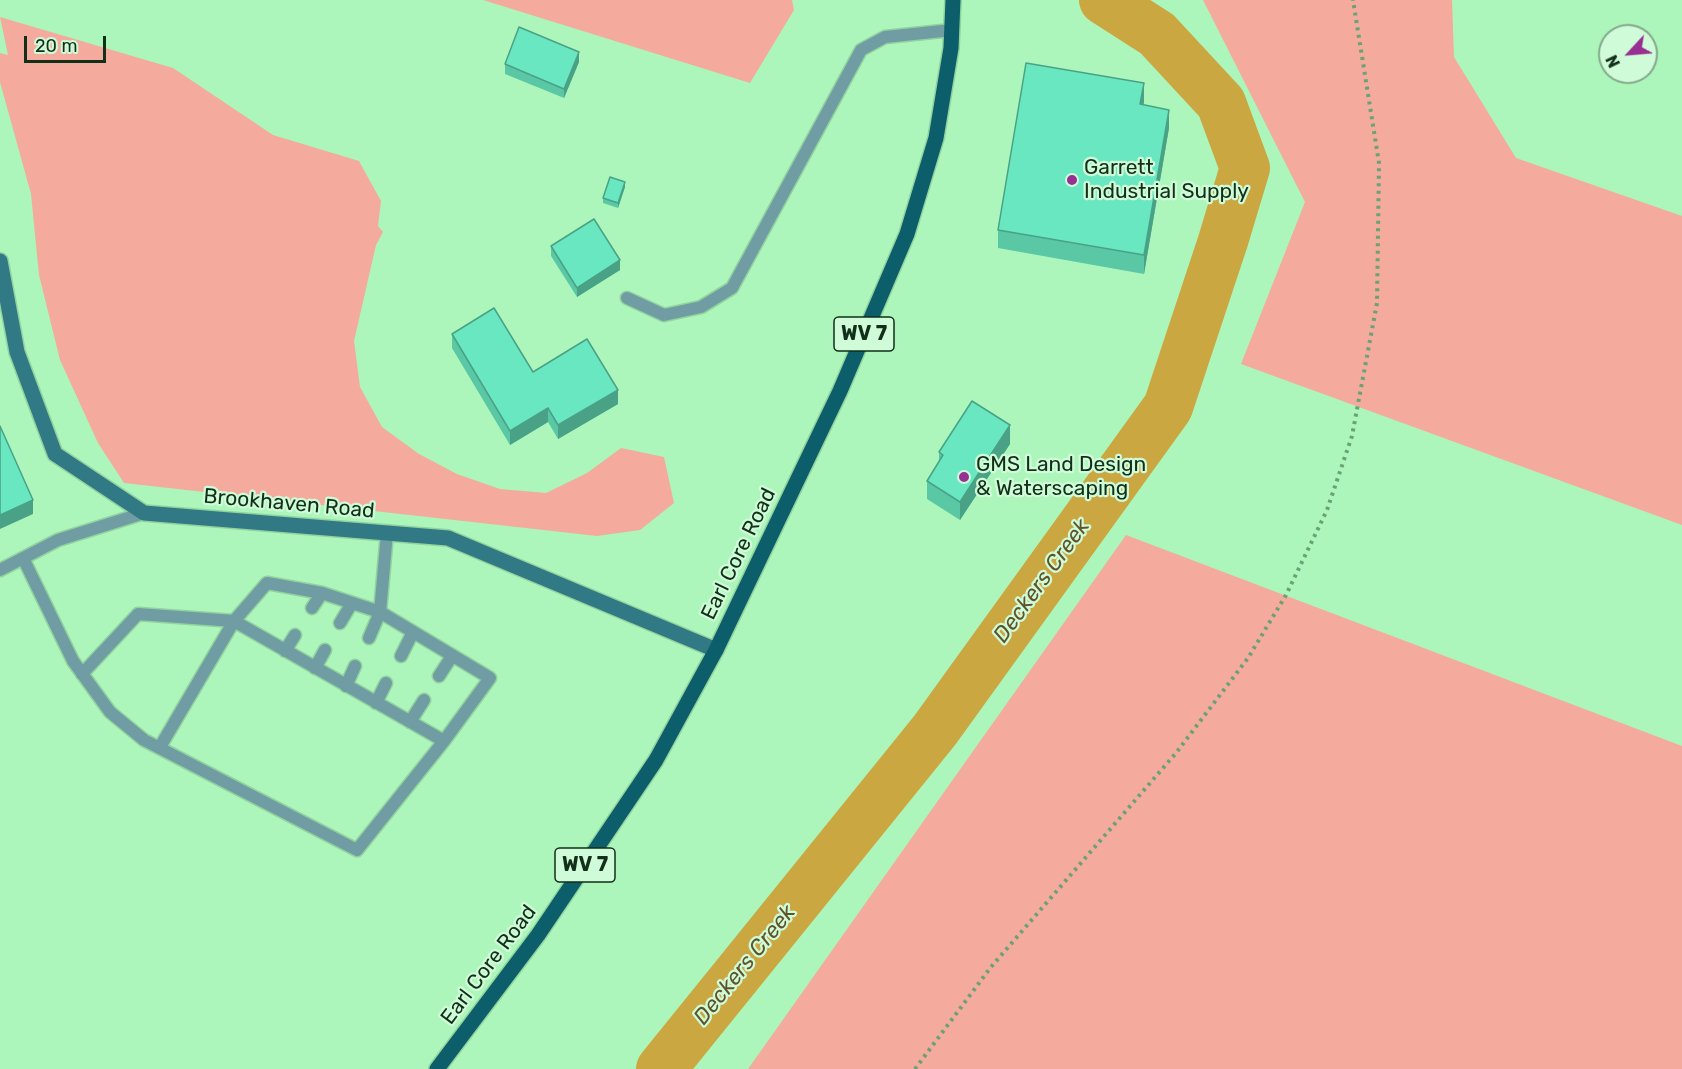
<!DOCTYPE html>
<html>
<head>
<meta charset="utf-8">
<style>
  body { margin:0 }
  #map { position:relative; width:1682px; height:1069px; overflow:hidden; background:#adf6bb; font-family:Rubik,sans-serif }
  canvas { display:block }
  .north { position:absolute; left:1598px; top:24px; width:60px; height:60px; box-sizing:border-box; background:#d0fbd8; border:2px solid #84a98c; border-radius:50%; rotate:244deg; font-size:16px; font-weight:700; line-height:24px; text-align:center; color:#112f19 }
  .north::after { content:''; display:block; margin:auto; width:21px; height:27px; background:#982f92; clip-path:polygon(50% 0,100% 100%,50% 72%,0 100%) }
  .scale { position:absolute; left:24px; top:36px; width:82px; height:27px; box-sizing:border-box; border:3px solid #112f19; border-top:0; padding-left:8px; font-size:18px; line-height:21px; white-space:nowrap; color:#112f19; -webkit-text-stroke:4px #d0fbd8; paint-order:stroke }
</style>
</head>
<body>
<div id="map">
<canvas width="1682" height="1069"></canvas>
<div class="north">N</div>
<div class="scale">20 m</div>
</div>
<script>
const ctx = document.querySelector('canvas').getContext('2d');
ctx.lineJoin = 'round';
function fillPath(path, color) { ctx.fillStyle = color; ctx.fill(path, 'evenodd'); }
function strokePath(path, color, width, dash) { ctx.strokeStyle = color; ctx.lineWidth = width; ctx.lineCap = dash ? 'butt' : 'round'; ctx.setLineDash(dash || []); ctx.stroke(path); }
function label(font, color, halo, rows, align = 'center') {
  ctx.font = font + ' Rubik,sans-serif'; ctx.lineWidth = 4.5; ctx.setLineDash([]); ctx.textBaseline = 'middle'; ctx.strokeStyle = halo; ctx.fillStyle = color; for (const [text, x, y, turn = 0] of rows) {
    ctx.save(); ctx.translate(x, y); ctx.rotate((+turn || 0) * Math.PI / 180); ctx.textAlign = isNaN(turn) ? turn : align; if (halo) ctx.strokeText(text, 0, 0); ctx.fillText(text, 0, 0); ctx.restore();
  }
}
fillPath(new Path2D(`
  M483,0H792L794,10L750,83Z
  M1203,0H1452L1454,57L1516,158L1682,216V525L1241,364L1305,202Z
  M0,17L173,68L273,135L359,161L381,201L378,226L383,232L376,245L354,341L360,387L382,427L419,454L457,474L500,489L546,493L587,473L621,448L664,457L674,503L640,530L597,536L124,483L98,443L60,360L39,275L31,194L0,82V53L8,55Z
  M1126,535L1682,746V1069H748Z`), '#f4aa9d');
strokePath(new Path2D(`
  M661,1069L935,730L1168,407L1223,241L1245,168L1221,103L1157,34L1104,0`), '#caa740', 50);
const lane = new Path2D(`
  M627,298L664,315L701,307L732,288L861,50L885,37L952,30
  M23,558L73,661L110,712L144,740L357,850L444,741L490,678L380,612L387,533
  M0,570L58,540L144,513
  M312,608L322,593
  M340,623L352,603
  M285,651L295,635
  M401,656L413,632
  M315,668L325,650
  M82,674L138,614L234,621L267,583L322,593L380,612L369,638
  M439,676L452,656
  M346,686L355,666
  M376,703L386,683
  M410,722L424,700
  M160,747L234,621L444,741`);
const secondary = new Path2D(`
  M0,261L17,352L55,454L144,513L448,538L716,650`);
const primary = new Path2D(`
  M437,1069L538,935L656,760L716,650L840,391L907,234L936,138L951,48L953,0`);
strokePath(lane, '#91d29e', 15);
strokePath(secondary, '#91d29e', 18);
strokePath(primary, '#91d29e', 18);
strokePath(new Path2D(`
  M915,1069L991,967L1176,753L1248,658L1286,595L1327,510L1352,436L1377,303L1379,163L1353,0`), '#6aa175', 4, [3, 4.5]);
strokePath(lane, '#709ca4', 12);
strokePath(secondary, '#307985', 15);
strokePath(primary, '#0b5e6a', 15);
fillPath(new Path2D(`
  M579,62L564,98L505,74V64Z
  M1144,102L1143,105L1169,128L1144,274L998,248V230Z
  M625,187L618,208L603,203V198Z
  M551,246L620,270L577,297L551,256Z
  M452,334L533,372L618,404L558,439L548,422L510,445L452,348Z
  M1010,444L960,520L927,499V481L939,462V452Z`), '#5ac7a5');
fillPath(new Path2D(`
  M579,52V62L564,98V89Z
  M1144,83V102L1140,123V104Z
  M1169,110V128L1144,274V255Z
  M625,182V187L618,208V203Z
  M620,260V270L577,297V288Z
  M618,390V404L558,439V425Z
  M548,408V422L510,445V431Z
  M1010,425V444L960,520V502Z
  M33,500V514L0,529V515Z`), '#4aa286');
const building = new Path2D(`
  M519,27L579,52L564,89L505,64Z
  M1026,63L1144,83L1140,104L1169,110L1144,255L998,230Z
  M610,177L625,182L618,203L603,198Z
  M594,219L620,260L577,288L551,246Z
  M494,308L533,372L587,339L618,390L558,425L548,408L510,431L452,334Z
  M972,401L1010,425L960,502L927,481L943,455L939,452Z
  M0,426L33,500L0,515Z`);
fillPath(building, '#69e7c0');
strokePath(building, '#4aa286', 1.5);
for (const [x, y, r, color] of [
  [1072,180,6,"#982f92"],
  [964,477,6,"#982f92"]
]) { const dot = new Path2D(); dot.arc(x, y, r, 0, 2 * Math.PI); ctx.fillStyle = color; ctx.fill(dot); strokePath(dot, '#d0fbd8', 2); }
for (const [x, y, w] of [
  [864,334,60],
  [585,865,60]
]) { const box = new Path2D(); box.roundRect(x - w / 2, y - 17, w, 34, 4.5); ctx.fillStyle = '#d0fbd8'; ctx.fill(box); strokePath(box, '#112f19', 1.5); }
label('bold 20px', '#112f19', null, [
  ["WV 7",864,334],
  ["WV 7",585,865]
]);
label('21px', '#112f19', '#d0fbd8', [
  ["Garrett",1084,168],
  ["Industrial Supply",1084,192],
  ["GMS Land Design",976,465],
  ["& Waterscaping",976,489]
], 'left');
label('21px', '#112f19', '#d0fbd8', [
  ["Brookhaven Road",289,504,5],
  ["Earl Core Road",739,554,-64],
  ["Earl Core Road",489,965,-53]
]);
label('italic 22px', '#615329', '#d0fbd8', [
  ["Deckers Creek",1042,581,-54],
  ["Deckers Creek",745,965,-51]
]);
</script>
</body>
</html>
